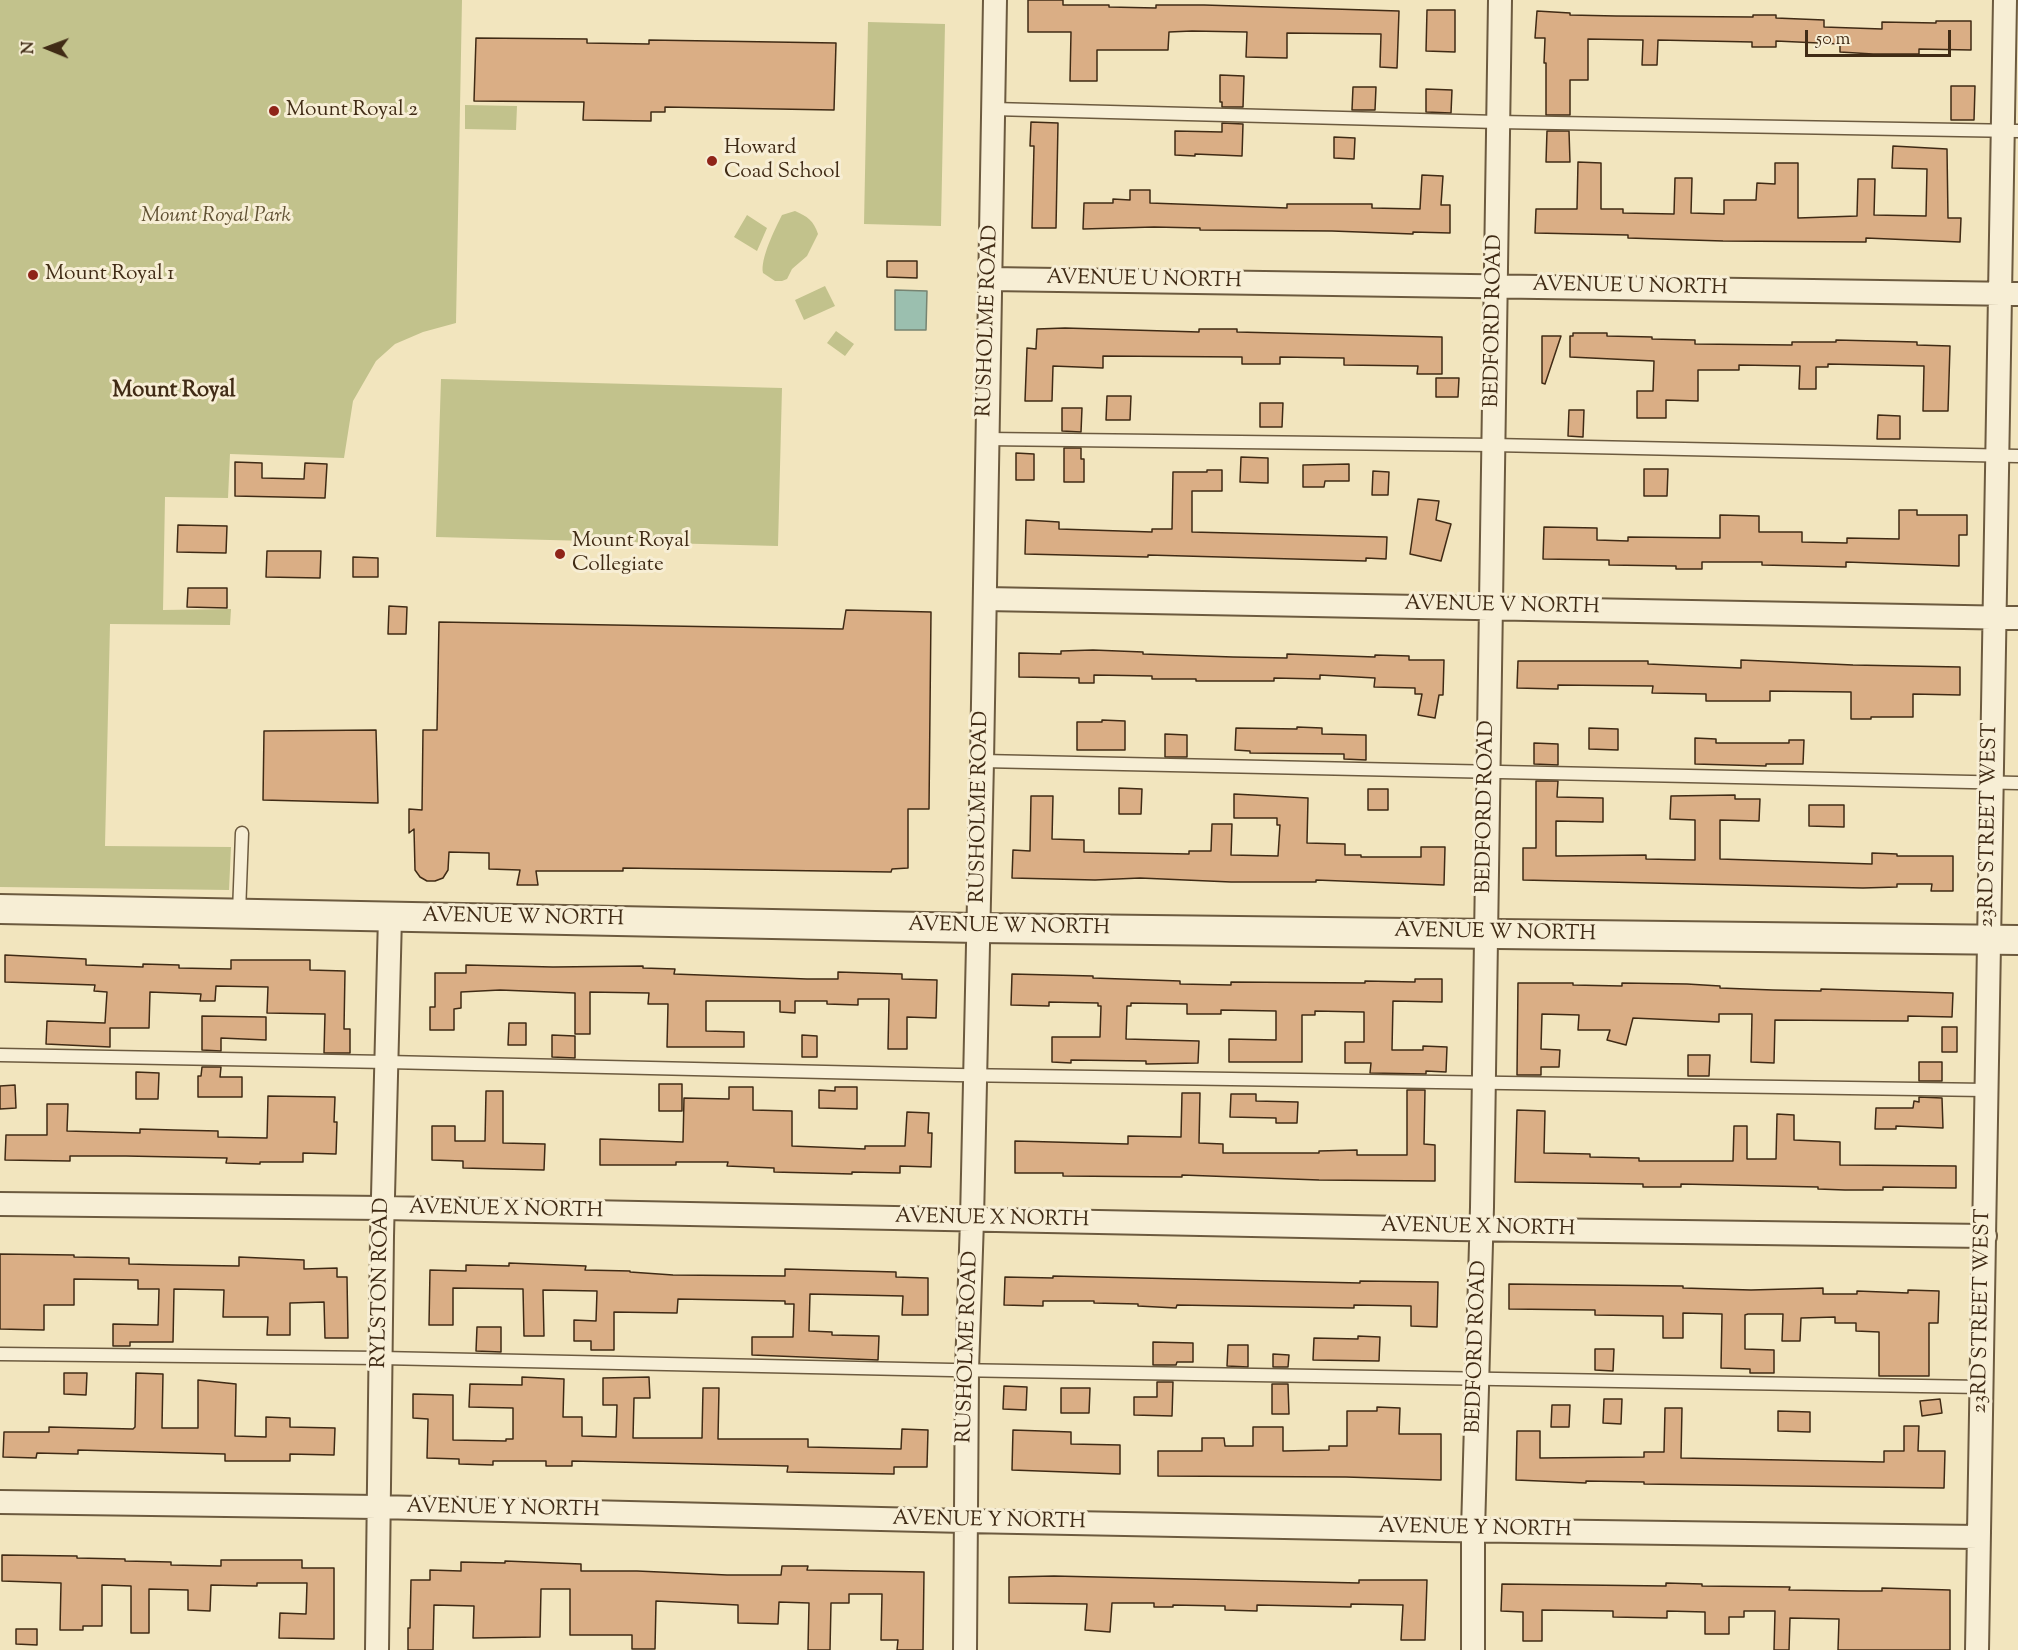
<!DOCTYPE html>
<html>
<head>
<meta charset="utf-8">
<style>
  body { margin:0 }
  #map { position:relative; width:2018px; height:1650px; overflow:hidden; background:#f2e5be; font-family:"Sorts Mill Goudy",serif }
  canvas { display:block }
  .north { position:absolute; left:18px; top:18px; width:60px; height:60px; -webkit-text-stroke:4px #f7eed5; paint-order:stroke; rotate:271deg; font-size:16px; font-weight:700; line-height:24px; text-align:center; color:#402b15 }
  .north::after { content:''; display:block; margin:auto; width:21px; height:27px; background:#402b15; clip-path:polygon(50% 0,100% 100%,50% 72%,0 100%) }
  .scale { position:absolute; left:1805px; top:30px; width:146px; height:27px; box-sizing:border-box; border:3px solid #402b15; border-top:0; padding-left:8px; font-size:18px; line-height:21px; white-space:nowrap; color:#402b15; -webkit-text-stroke:4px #f7eed5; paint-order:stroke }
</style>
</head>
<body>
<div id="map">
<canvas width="2018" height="1650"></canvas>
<div class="north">N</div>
<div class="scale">50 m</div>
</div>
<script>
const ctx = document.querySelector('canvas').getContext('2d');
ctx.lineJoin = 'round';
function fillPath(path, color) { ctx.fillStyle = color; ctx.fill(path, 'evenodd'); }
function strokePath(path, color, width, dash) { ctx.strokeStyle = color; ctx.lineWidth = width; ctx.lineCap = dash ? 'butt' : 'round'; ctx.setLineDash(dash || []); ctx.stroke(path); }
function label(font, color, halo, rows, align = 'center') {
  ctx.font = font + ' "Sorts Mill Goudy",serif'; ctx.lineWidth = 6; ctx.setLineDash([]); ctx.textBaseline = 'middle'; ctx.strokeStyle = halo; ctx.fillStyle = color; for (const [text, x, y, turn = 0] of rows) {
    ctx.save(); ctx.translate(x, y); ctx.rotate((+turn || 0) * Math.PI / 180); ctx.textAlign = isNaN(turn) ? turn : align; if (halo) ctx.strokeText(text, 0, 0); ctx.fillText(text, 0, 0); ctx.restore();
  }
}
fillPath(new Path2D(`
  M0,0H462L456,323L423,332L395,344L376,361L353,401L344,458L230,454L228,498L165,497L163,610L231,609L230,625L110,624L105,846L231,847L229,890L0,887Z
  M868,22L945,24L941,226L864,224Z
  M465,105L517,106L516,130L465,129Z
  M795,211C807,216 814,221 818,234L807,256L792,269L787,279L782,281H775L763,273C760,259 775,229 782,215Z
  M747,215L767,228L757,251L734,237Z
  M825,286L835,306L804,320L795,300Z
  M836,331L854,344L845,356L827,343Z
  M441,379L782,388L778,546L436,537Z`), '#c2c28c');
const water = new Path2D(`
  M895,290L927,291L926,330H895Z`);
fillPath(water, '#9bbfaf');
strokePath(water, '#778471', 1.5);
const building = new Path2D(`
  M1028,0H1063V5H1109V7L1156,8V5H1204L1399,11L1397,68L1380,67L1381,34L1287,33V58L1246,57L1247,32L1192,31L1169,32L1168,50H1097V81H1070L1071,32H1028Z
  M1427,10H1455V52L1426,51Z
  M1537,11L1570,13V15L1616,16L1753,17V15H1776V18L1824,20V27L1882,29V22L1936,23V21H1971V50L1919,49V54H1873L1840,52V44L1776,41V47H1752V42L1658,40L1657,65H1642L1643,40L1588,39V80H1570V115H1546V63H1544L1545,38H1535Z
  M476,38L587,39V43L649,44V40L836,43L834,110L665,107V112H651V121L583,120L584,102L474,101Z
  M1220,75L1244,76L1243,107H1222V102H1220Z
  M1951,86H1975L1974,120H1951Z
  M1353,87H1376L1375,110H1352Z
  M1426,89L1452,90L1451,113L1426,112Z
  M1031,122L1058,123L1056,228H1032L1034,146H1030Z
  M1222,123L1243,124L1242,156L1195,154V156L1175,155V131L1222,132Z
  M1547,131H1569L1570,162H1546Z
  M1334,137L1355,138L1354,159L1334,158Z
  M1893,146L1947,149L1948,218H1961L1960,242L1866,238V242L1723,241L1628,238V235L1535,233L1536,209H1577L1578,162L1601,163V209H1623V213L1674,214L1675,178H1692L1691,213L1724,214V200H1756L1757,183L1775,184V163H1798V218L1857,216L1858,179H1875L1874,215L1926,216L1927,169L1892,168Z
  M1422,175L1443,176L1441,205H1450V233L1413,232V234L1332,231L1200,230V228L1154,227L1083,229L1084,203H1113V199L1130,200V190H1150V203L1287,208V204H1372V208L1420,209Z
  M887,261H917V278L887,277Z
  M1065,328L1199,332V329H1237V332L1442,337V374H1417L1418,366L1344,365V358L1280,357V364H1242V357L1103,356V368L1053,366L1052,401H1025L1027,348L1036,349L1037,329Z
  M1573,333H1607V336L1652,337V339L1695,340V344L1792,345V342H1836V340L1917,342V345L1950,346L1948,411H1923L1924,366L1828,364V367H1816V389H1799L1800,366L1739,365V370H1698V401L1666,400V418H1637V391H1653L1654,361L1570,357V336H1573Z
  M1542,336H1561L1545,384L1542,383Z
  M1436,378H1459L1458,397H1436Z
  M1107,396H1131L1130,420H1106Z
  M1260,403H1283L1282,427H1260Z
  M1062,408H1082L1081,432L1062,431Z
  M1569,410H1584L1583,437L1568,436Z
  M1878,415L1900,416V439H1877Z
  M1064,448H1081V459H1084V482H1064Z
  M1016,453L1034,454V480H1016Z
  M1241,457L1268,458V483L1240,482Z
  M235,462L262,463V478L304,479L305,463L327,464L325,498L235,496Z
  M1349,464V481H1325L1324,487H1303V465Z
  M1644,469H1668L1667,496H1644Z
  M1207,470H1222V491H1192V532L1387,537L1386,559L1366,558V561L1148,555V557L1025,554L1026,520L1059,522V529L1152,532V529H1172L1173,472H1207Z
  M1373,471L1389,472L1388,495H1372Z
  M1418,499L1439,501L1436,520L1451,524L1441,561L1410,554Z
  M1899,510H1917V515H1967V535H1959V566L1846,562V567L1808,566L1762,565V562H1702V569H1676V566L1609,565V560L1543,559L1544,527L1597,528V540L1628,541V537L1720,538V515L1759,516V532H1802V542L1847,543V538L1899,539Z
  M178,525L227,526L226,553L177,552Z
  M267,551H321L320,578L266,577Z
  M353,557L378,558V577H353Z
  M188,588H227V608L187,607Z
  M389,606L407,607L406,634H388Z
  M846,610L931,612L929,809H908V868L892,869L891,872L623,868V871H536L538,885H517L520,870L489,869V853L449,852L448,870L443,878L435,881H427L420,877L415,870L414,829L409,833V809L422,810L423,730H437L439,622L843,629Z
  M1093,650L1143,652V654L1233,657L1287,658V654L1375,657V655L1409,656V660H1444L1443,695H1439L1435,718L1418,715L1422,694H1415V688L1374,687L1375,678L1320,675V679L1274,678V681H1196V679H1152V676L1094,675V683H1079V678L1019,677V653L1061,654V651Z
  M1741,660L1853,665L1960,667V695L1913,694V717H1871V719H1851V692L1770,691V701H1706V694L1652,693L1653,686L1558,685V689L1517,688L1518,661H1648V664L1741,668Z
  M1102,720L1125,721V750H1077V722H1102Z
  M1297,727L1322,728V734L1366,735V760L1344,759V754L1250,753V751L1235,750L1236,728L1297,729Z
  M1589,728L1618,729V750L1589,749Z
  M376,730L378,803L263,800L264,731Z
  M1165,734L1187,735V757H1165Z
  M1695,738L1716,739V743H1789V740H1804L1803,764H1766V766L1695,764Z
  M1534,743L1558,744V765L1534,764Z
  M1536,781H1558L1557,797L1603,798V822L1556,821V856L1646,855V859L1695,860V820L1670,819L1671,796L1735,795V799H1760L1759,821L1720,820V859L1872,864V853L1897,854V856H1953V891H1931L1932,884H1897V887L1863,888L1523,880V848H1536Z
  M1119,788L1142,789L1141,814H1119Z
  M1368,789H1388V810H1368Z
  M1234,794L1308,798L1307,843L1345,844V855H1361V857H1421V847H1445L1444,885L1316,880V882H1231L1140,878L1095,880L1012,878L1013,850L1030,851L1031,796H1053L1052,839L1084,840V852L1189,854V851H1211L1212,824H1232L1231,855L1278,856L1280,825H1277V818H1234Z
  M1809,805H1844V827L1809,826Z
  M5,955L86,959V965L143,967V964L179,965V968L231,969V960H310V970L345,971L344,1029H350V1053H324L325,1014L267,1013L268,987L216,986L215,1001H200L201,994L150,992L149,1028H110V1047L46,1044L47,1021L105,1023L107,992L94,991L95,985L5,982Z
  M466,965L553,967L643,966V968L675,969L674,974L807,979H838V972L902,974V979L937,980L936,1018L907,1017V1049H888L889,999H858V1005L827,1004V1001H795V1013L780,1012V1001H706V1031L744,1032V1047H667L668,1004H648L649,993L590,992V1034H575V993L500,990L461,992V1008L454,1009V1030H430V1007H435V973H466Z
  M1012,974L1093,976V978L1180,981V984L1231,985V982L1365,983V981L1415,982V979H1442V1002L1393,1001L1392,1050H1423V1046L1447,1047L1446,1072L1426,1071V1074L1370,1073L1371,1063H1345V1042H1364V1012L1315,1011V1015H1302V1062H1229V1039L1276,1040V1011L1221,1010V1014H1187V1004L1131,1003V1006H1127L1126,1039L1199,1041L1198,1063L1146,1064V1061L1071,1060V1063L1052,1062V1037H1100L1101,1006H1098V1003L1049,1002V1006L1011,1005Z
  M1518,983H1573V985L1622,986V983L1687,984L1720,986V988L1773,990L1821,991V989L1953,993L1952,1017L1908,1016V1021L1775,1020L1774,1063L1751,1062L1752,1014H1719V1022L1633,1018L1626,1045L1607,1040L1610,1030H1578L1579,1015L1542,1014L1541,1049L1560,1050L1559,1067H1541V1075H1517Z
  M202,1016L266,1017V1040L221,1038V1051L202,1050Z
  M509,1023H526V1045H508Z
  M1942,1027H1957V1052H1942Z
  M552,1035L575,1036V1058L552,1057Z
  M802,1035L817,1036V1057H802Z
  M1688,1055H1710L1709,1076H1688Z
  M1919,1062H1942V1081H1919Z
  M202,1067H221L220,1077H242V1097H198V1076H201Z
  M136,1072L159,1073L158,1099H136Z
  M659,1084H682V1111H659Z
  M15,1085L16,1108L0,1109V1086Z
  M729,1087H753V1110L792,1111V1146L865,1149V1146H905L907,1112L929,1113L928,1133H932L931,1167L900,1166V1173L852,1172V1174L774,1172V1168L727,1166L728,1162H676V1165H600V1139L683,1142L684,1098L729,1099Z
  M835,1087H857V1109L819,1108V1090L835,1091Z
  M1407,1090H1425L1424,1144L1435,1145V1181L1319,1180L1182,1175V1177L1063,1176V1173H1015V1141L1128,1144V1136L1181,1137L1182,1093H1200L1199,1143L1223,1144V1153H1319V1151L1357,1150V1155H1407Z
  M486,1091H503V1143L545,1144L544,1170L463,1168V1161L432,1160V1126H455V1141H485Z
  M1231,1094H1256V1101L1298,1102L1297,1123H1276V1118L1230,1117Z
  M268,1096L335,1097L334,1122H337L336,1154L303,1153V1162H260V1164L226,1163L227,1158L126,1156H70V1161L5,1160L6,1135H47V1104H68L67,1131L140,1133V1129L174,1130L218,1131V1137L267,1138Z
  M1919,1097L1942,1098L1943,1128L1896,1126V1129H1875L1876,1108H1913L1914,1101L1919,1102Z
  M1517,1110L1545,1111L1544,1153L1590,1154V1157L1639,1158V1161H1733L1734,1126H1747V1159H1776L1777,1114L1794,1115V1140L1840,1142V1165L1956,1166V1188L1883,1187V1190H1845L1818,1189V1187L1681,1184V1187H1643V1184L1515,1182Z
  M0,1254L74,1255V1257L129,1258V1264L173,1265L239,1266V1257L304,1260V1269L337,1268V1277H347L348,1338H325L324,1302L290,1303V1335H267L268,1317H223L224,1290L174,1289L173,1342H130V1346H113V1324L158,1325L159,1289H138V1280L74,1279V1305H44V1330L0,1329Z
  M509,1263L586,1266L585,1270L630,1271V1272L673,1275L785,1276V1269L896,1272V1277L928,1278V1315H902L903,1296L810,1294L809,1331L832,1332V1335L879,1336L878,1360L752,1355V1337H793L794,1304H785V1301L678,1299L677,1313L614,1312V1350H591V1341H574V1320L596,1321L597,1291L543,1290L544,1336H524L523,1289L453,1288V1325H429L430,1270L466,1271V1265L509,1266Z
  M1053,1276L1360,1283V1281L1438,1282L1437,1327L1411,1326V1306L1354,1305V1308L1177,1305L1176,1308L1138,1306V1304L1094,1303V1301H1043V1306L1004,1305L1005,1277L1053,1278Z
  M1509,1284L1683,1286V1288L1751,1290L1823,1288V1294H1857V1291L1908,1293V1290L1939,1291L1938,1323H1929V1376H1879V1332L1856,1331V1323H1835V1317L1801,1318L1800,1341H1782L1783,1314H1748L1745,1315V1349L1774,1350V1373H1750V1369L1721,1368L1722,1314L1683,1313V1338H1663V1316L1595,1315V1310L1509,1309Z
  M477,1327H501V1352L476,1351Z
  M1358,1336L1380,1337L1379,1361L1313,1360L1314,1338L1358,1339Z
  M1153,1342L1193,1343V1362H1177L1176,1365H1153Z
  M1228,1345H1248V1367L1227,1366Z
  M1595,1349H1614L1613,1371L1595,1370Z
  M1273,1354L1289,1355L1288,1367H1273Z
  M64,1373H87L86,1395L64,1394Z
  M136,1373L163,1374L162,1428H198V1380L236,1384L235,1436L266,1437V1417L290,1418V1427L335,1428L334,1455L290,1454V1461H225V1454L78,1450V1454L37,1453L36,1458L3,1457L4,1432H49V1427L133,1429L135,1427Z
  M522,1377L564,1379L563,1417H582V1436L616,1437L617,1405H603V1378L649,1377L650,1398H634L633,1438H702L703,1388H719L718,1439H808V1447L901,1449L902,1429L928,1430L927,1467H894V1474L787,1472L788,1466L572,1461V1466H546V1461H493V1465L459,1464V1459L427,1458L428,1419L413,1418V1394L453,1395V1440L506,1441V1439H513V1408L469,1407L470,1384L522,1385Z
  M1157,1382H1173L1172,1416L1134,1415V1397H1157Z
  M1272,1384H1288L1289,1414H1272Z
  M1004,1386L1027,1387L1026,1410L1003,1409Z
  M1061,1388H1090L1089,1413H1061Z
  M1604,1399H1622L1621,1424L1603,1423Z
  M1940,1399L1942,1413L1922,1416L1920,1401Z
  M1552,1405H1570L1569,1427H1551Z
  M1377,1407L1400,1408L1399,1434H1441V1480L1346,1477L1158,1476V1451H1202V1438H1224L1225,1446H1253V1427H1283V1451L1329,1450V1446H1347V1411H1377Z
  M1665,1408H1682L1681,1458L1884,1462V1451H1904V1426H1919L1918,1451H1945L1944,1488L1644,1484V1482L1586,1481V1483L1516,1480L1517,1431H1540V1458L1644,1457V1452H1664Z
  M1778,1411L1810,1412V1432L1778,1431Z
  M1013,1430L1071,1432V1444L1120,1445V1474L1012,1470Z
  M2,1555L77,1556V1558L125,1559V1561L171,1562V1565L221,1566V1560H302V1568H334V1639L279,1638L280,1613L306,1614L307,1583H257V1586L211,1585L210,1611L188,1610V1590L149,1589V1633H131V1586L102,1585V1626H83V1630H60L61,1583L2,1581Z
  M505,1561L581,1564V1571H637L727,1575H781L782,1566H808L807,1570L924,1572L923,1650H897L898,1640H881L882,1594H849V1603H831L830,1650H808L809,1603L779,1602L778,1624L738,1623V1605L656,1601L655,1649H632V1635H570V1589H541L540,1637L473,1638L474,1606L434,1605L433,1650H408V1628H410L411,1580H430V1570L461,1571V1562L505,1563Z
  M1054,1576L1359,1583V1580H1427L1425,1640H1401L1403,1605L1351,1604V1607L1257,1605V1611L1225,1610V1606L1173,1605V1607H1154V1603H1112L1110,1632L1085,1630L1087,1604L1009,1603V1577Z
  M1666,1583L1702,1584V1586L1790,1587L1789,1590L1859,1591H1882V1588L1950,1590V1650H1838L1839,1619L1790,1618L1789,1650H1774L1775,1611H1744V1617H1729V1634H1705V1612L1667,1611V1618L1613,1617V1611L1542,1610V1641H1523V1612L1501,1611L1502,1584L1666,1586Z
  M16,1629H37V1645L16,1644Z`);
fillPath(building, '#daae85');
strokePath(building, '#402b15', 1.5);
const service = new Path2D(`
  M993,109L1498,122L2018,131
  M986,439L1493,445L2018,456
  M982,761L2018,783
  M239,913L242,833
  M0,1055L387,1062L957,1075L1986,1090
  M0,1354L381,1358L952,1370L1982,1387`);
const minor = new Path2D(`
  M990,279L2018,294
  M985,599L2018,618
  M0,1204L383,1208L1456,1229L1985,1236
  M0,1502L377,1507L965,1521L1444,1530L1978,1537
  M377,1650L382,1236L390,916
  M965,1650L967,1370L972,1220L982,761L995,0
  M1473,1650V1531L1482,1207L1500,0
  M1977,1650L2005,0`);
const tertiary = new Path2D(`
  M0,909L978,928L2018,940`);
strokePath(service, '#6c5a3f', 15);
strokePath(minor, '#6c5a3f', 26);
strokePath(tertiary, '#6c5a3f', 32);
strokePath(service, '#f7eed5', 12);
strokePath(minor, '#f7eed5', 22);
strokePath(tertiary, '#f7eed5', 28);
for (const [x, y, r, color] of [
  [274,111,6,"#8f2418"],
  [712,161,6,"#8f2418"],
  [33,275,6,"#8f2418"],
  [560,554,6,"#8f2418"]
]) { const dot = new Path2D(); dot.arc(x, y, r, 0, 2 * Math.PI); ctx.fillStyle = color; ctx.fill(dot); strokePath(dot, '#f7eed5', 2); }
label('21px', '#402b15', '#f7eed5', [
  ["Mount Royal 2",286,111],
  ["Howard",724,149],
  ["Coad School",724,173],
  ["Mount Royal 1",45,275],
  ["Mount Royal",572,542],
  ["Collegiate",572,566]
], 'left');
label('italic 21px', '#605133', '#f7eed5', [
  ["Mount Royal Park",216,217]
]);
label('21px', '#402b15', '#f7eed5', [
  ["AVENUE U NORTH",1144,281,1],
  ["AVENUE U NORTH",1630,288,1],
  ["RUSHOLME ROAD",989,321,-88],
  ["BEDFORD ROAD",1495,321,-89],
  ["AVENUE V NORTH",1502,607,1],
  ["RUSHOLME ROAD",981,807,-89],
  ["BEDFORD ROAD",1487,807,-89],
  ["23RD STREET WEST",1990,825,-89],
  ["AVENUE W NORTH",523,919,1],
  ["AVENUE W NORTH",1009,928,1],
  ["AVENUE W NORTH",1495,934,1],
  ["AVENUE X NORTH",506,1211,1],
  ["AVENUE X NORTH",992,1220,1],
  ["AVENUE X NORTH",1478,1229,1],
  ["RYLSTON ROAD",382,1283,-89],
  ["23RD STREET WEST",1983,1311,-89],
  ["RUSHOLME ROAD",969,1347,-88],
  ["BEDFORD ROAD",1478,1347,-88],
  ["AVENUE Y NORTH",503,1510,1],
  ["AVENUE Y NORTH",989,1522,1],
  ["AVENUE Y NORTH",1475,1530,1]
]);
label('bold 22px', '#402b15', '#f7eed5', [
  ["Mount Royal",174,392]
]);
</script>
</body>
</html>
